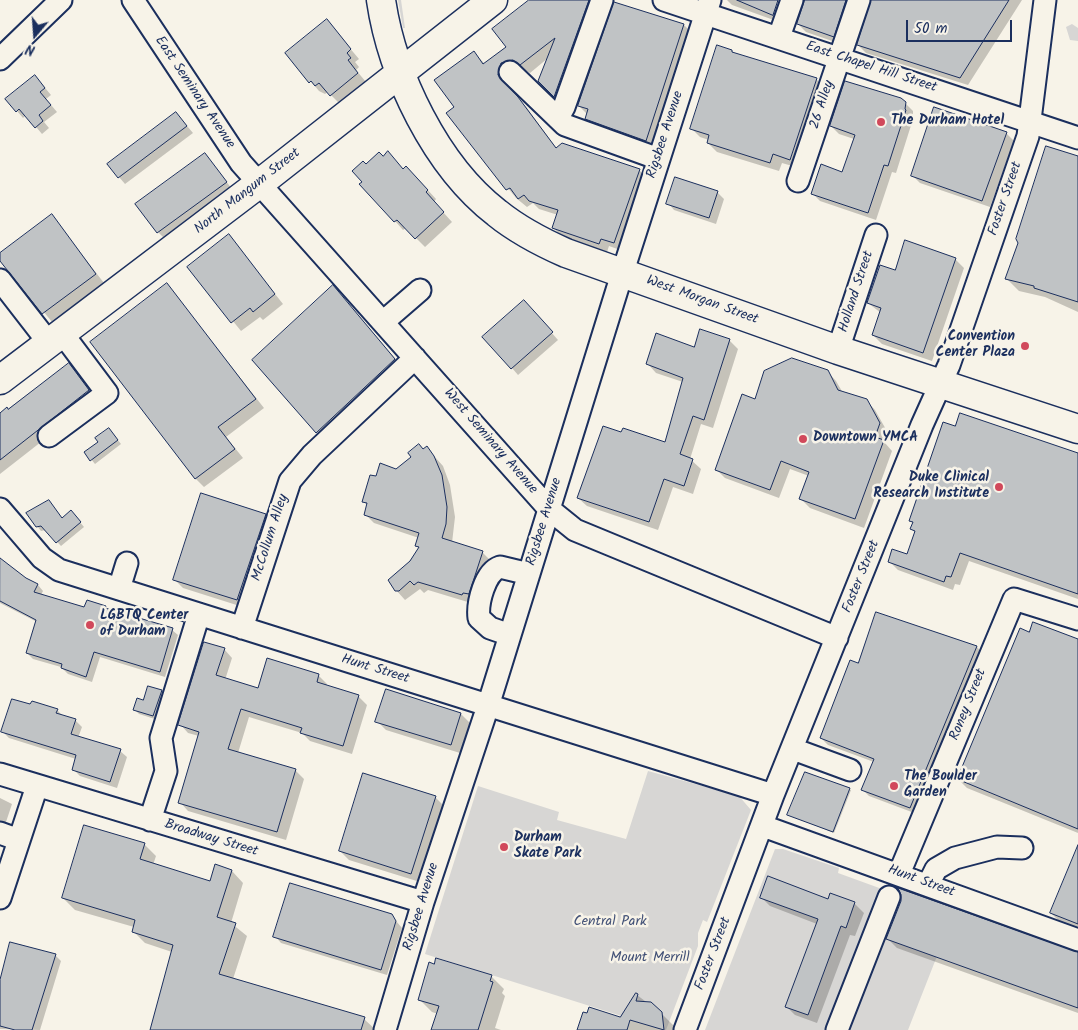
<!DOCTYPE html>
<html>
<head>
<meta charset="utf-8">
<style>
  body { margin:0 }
  #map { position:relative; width:1078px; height:1030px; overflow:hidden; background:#f7f3e8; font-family:Kalam,sans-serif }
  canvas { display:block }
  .north { position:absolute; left:10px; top:10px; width:50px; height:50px; -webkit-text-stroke:4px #f7f3e8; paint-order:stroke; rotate:198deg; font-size:14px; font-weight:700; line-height:20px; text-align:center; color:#1b2f5e }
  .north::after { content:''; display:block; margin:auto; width:18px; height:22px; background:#1b2f5e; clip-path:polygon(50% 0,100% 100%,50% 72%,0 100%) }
  .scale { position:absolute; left:906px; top:20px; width:106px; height:22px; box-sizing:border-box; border:2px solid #1b2f5e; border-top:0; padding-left:6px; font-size:15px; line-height:18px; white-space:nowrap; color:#1b2f5e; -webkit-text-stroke:4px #f7f3e8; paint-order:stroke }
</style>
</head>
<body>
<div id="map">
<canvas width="1078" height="1030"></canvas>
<div class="north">N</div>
<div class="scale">50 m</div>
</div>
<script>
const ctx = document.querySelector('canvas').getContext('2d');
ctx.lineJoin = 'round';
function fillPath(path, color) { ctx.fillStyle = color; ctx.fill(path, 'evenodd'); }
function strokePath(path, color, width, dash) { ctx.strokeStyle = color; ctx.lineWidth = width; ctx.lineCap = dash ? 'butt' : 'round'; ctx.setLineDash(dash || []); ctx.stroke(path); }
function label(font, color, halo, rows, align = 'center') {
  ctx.font = font + ' Kalam,sans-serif'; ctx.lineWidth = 5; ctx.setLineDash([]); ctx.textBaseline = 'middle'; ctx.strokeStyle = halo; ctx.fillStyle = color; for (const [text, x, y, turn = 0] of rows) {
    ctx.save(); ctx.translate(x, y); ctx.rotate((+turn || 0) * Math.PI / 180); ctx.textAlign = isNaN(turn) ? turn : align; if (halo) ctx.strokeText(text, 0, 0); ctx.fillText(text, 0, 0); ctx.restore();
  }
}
fillPath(new Path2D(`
  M398,0H401L405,28H403Z
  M1072,24L1078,28V41L1070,40L1066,27Z
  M648,771L739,796L751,810L707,922L703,920L698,933V946L666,1030L425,954L478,786L559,812L557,820L626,839Z
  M775,849H783L839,868L838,873L893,893L879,930L939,951L908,1030H705Z`), '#d7d6d4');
fillPath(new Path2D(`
  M530,0H595L563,104L539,81L548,58L530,73L522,68L510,71L506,79V86L527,108L557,149L639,170L648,179L623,251L609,246L607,252L562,236L553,228L558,215L539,209L533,203L527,207L516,198L448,114L456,108L474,53L485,64L508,47Z
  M727,0H790L782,23L732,5Z
  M807,0H859L841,44L806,32L798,24Z
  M871,0H1022L968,85L866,53L858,45Z
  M615,3L684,25L692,33L654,148L594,126L586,118L587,114L579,106Z
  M327,21L359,59L355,62L359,67L356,70L366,82L340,104L328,92L325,94L319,91L287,53Z
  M732,51L735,54L816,79L825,88L799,168L782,163L779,171L717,152L708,143L709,140L700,137L692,129Z
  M41,83L51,95L46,99L57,112L44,122L49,128L42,134L26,115L23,118L17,111Z
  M905,103L913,111V119L896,173L892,172L876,220L820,201L812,193L843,173L854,139L839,134L831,126Z
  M176,113L193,133L125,184L119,177Z
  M1006,133L1014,141L990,207L920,183L913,176Z
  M205,154L232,189L165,239L158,232Z
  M1078,158V312L1045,297L1019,291L1007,279Z
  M366,166L415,176L436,199L434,202L452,222L425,247L406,228L403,230L395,221L363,182Z
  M717,192L724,199L716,224L674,210L668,203Z
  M52,216L104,283L52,322L0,258V254Z
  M229,236L283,304L263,320L260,317L241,331L189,267Z
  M955,259L964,268L932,361L882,344L873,335L881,313L868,303L896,271Z
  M167,285L264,408L226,437L243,458L204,487L195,478Z
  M342,296L403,368L325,441L317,432Z
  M530,308L558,340L518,375L512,368Z
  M729,340L738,349L713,428L701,424L690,459L701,469L693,494L673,487L658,530L587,506L578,498L622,434L666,444L683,382L656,373L648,364L695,348Z
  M69,364L96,399L0,474V414L8,411Z
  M827,371L836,381L843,393L866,400L875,410L888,433L885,443L892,451L864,528L810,508L801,499L809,476L790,469L779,498L725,478L716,469L756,401Z
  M113,434L121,444L95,464L86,453Z
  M426,447L443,466L450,485L455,517L452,543L483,553L492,562L471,603L428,590L424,593L420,589L405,600L396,590L403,570L419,548L417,545L419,538L374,523L365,514L368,506L363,501L376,478L397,470Z
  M1078,455V599L969,561L960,585L955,584L953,590L898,570L889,561L908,556L916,533L911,529L913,524L910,520Z
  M265,515L274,524L246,608L183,588L174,579Z
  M75,516L84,527L61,546L46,530L41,531L37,526Z
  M0,565L38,585L43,591L41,595L85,609L106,607L110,611L172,630L178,635L165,677L100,657L92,682L68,674L61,667L33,659L27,653L37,622L0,603Z
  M1030,633L1078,641V833L967,788L958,779Z
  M977,647L983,654L917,814L869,796L862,789L874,762L828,745L821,738L859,665Z
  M224,649L232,658L225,680L259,690L268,660L319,676L327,684L326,687L358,696L367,705L352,754L310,741L302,733L249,717L238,753L295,770L304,779L286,840L188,811L180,802L199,736L188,733L180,724Z
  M161,691L165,695L158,720L139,714L135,710Z
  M386,691L461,714L470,723L460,753L386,730L377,721Z
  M57,710L64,717L75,720L82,727L78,738L120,751L127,757L117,788L80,776L73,769L76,759L9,738L3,732Z
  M849,789L851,790L834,833L789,815Z
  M435,797L444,806L420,882L349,860L340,851Z
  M0,798L12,804L5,825L0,826Z
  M144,844L156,856L153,865L211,883L232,871L243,883L231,923L247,936L233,979L364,1019L376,1030H151L172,952L145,943L133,931L134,927L75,910L63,898Z
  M1078,847V929L1060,922L1051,913Z
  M830,894L855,904L864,913L855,936L850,935L817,1023L795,1015L786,1006L817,924L770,906L761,897L828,900Z
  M391,915L402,928L387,975L281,943L275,936Z
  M888,939L1078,953V1013L897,948Z
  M19,944L55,955L61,961L40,1030L0,1029V981Z
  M491,976L504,989L502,993L505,996L495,1028L501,1030H433L438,1014L432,1012L419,999Z
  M637,995L661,1013L674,1026L675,1030H578L620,1018Z`), '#0003');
const building = new Path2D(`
  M529,0H589L554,97L538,81L555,38L520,65L513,60L501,63L498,75L518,97L556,148L562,143L640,169L614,243L601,239L599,244L552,228L558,210L529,201L524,195L518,199L510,188L506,190L446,113L454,107L434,80L474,51L483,64L506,47L492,29Z
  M737,0H778L773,15Z
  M805,0H846L834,37L797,24Z
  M871,0H1009L960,78L857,45Z
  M614,2L684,24L646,141L585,119L588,109L578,106Z
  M327,19L351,49L347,53L351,58L348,60L358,73L330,96L319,83L315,86L311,81L309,83L285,53Z
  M717,45L732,50V52L817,78L790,160L773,154L770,163L707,143L709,135L690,129Z
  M35,75L45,88L40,92L51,105L39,115L43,121L35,128L19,109L16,112L5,99Z
  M845,81L901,98L906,102L905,109L906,110L888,166L884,165L868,213L811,194L821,164L842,172L855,135L830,126Z
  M934,107L1007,132L982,201L911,176Z
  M176,112L187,126L118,178L107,164Z
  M1046,146L1078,156V302L1034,288V286L1005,279L1018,243L1016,239Z
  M388,151L403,169L406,166L428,190L426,192L444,212L415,239L397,220L394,222L359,184L362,182L352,171L363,161L366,164L379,152L383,156Z
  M205,153L227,182L157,233L135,204Z
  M675,177L718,191L709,218L666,204Z
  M52,214L96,274L42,314L0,261V253Z
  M229,234L275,294L253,312L250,308L231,323L187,267Z
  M905,240L956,258L923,353L872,335L881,308L867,303L880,265L895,270Z
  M167,283L256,399L218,427L235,449L195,479L90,342Z
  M333,285L395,359L316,433L252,360Z
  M524,300L553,332L511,369L482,337Z
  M700,329L730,339L704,420L693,416L680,454L693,459L684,486L664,479L649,522L577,498L603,426L621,432L623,428L665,442L683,378L646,364L656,333L694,347Z
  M792,358L828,370L838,390L867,399L880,423L875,437L884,440L855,519L799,499L809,472L781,461L770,490L715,470L742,394L755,399L764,371Z
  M69,363L89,390L0,460V413L7,407L8,409Z
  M960,413L1078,453V594L960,553L951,577L946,576L944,582L888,562L892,549L907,554L915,531L910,529L913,522L909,521L943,422L955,426Z
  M109,428L118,440L90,461L84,452L98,442L95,438Z
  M419,444L423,449L427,446L434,456L442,475L447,507L446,524L442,538L483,551L469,594L463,593L462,595L418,582L414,585L410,581L399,591H395L388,580L410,561L419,547L415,546L419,533L364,515L367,503L362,502L370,475L376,476L380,463L396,469L411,457L408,453Z
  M201,493L266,514L237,600L173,580Z
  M49,500L62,518L71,510L81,522L56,543L41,526L36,527L26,513Z
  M0,558L26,578L38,584L34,592L84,607L87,600L106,606L105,608L173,628L160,672L94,652L86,677L61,668L62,664L26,653L36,620L0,601Z
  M876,612L977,646L910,808L861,790L874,759L820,738L850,660L858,663Z
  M1033,622L1078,639V829L957,779L1020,628L1029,632Z
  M204,642L225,648L216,675L258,688L267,658L319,674L317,682L359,695L343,746L300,733L302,728L241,709L228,749L296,769L277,832L178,803L199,732L178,725Z
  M148,686L162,690L153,716L133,710L137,698L143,700Z
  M386,689L461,713L451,745L375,722Z
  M12,699L30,704L32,701L58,709L56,713L76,719L71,734L121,749L110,782L72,770L76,755L1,732Z
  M805,772L850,788L833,832L787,815Z
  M363,773L436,796L411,874L339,851Z
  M84,825L145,843L140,859L210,881L215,864L232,870L217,917L236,923L219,974L365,1017L361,1030H150L173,945L132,932L135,920L62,898Z
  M1078,845V924L1050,913Z
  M768,876L828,899L830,893L855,902L846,928L841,926L808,1015L785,1007L818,919L760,898Z
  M290,883L392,914L396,921L381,970L273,937Z
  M898,888L1078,952V1008L886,939L901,901V895Z
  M10,942L56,954L32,1030H15L0,1026V980Z
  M436,958L492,975L490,981L493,982L478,1030H431L439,1006L418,1000L429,962L434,964Z
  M636,993L638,994L636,1001L651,1002L662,1012L664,1030L630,1020L627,1030H577L583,1012L587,1013L589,1007L620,1017Z`);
fillPath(building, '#c0c3c5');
strokePath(building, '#1b2f5e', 1);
const minor = new Path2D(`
  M133,0L241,163L549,509L575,530L837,638
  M664,0L1078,138
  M779,37L792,0
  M0,59L61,0
  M510,72L565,125L659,159
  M558,118L564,107L602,0
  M798,181L859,0
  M0,280L49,343
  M383,322L420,290
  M838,350L876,235
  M49,436L107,393L62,333
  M0,509L42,558L59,570L773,795
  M119,589L127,563
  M242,628L290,481L312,455L415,358
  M510,635L490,628L479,618C477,603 485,572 500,567L529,574
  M793,749L850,770
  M0,774L423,902
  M150,820L166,771L161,738L199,614
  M763,826L1078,940
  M0,833L19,840
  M899,874L1014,599L1078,619
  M928,885L936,869L955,858L997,847L1022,848
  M0,898L37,786
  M385,1030L423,902L488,706L617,290L710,0
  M685,1030L773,795L922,425L949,365L1028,136L1045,0
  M837,1030L889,897`);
const major = new Path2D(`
  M381,0C392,75 436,166 497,213C518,230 541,242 566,253L838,350L1078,429
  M0,380L269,176L493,0`);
strokePath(minor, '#1b2f5e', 25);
strokePath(major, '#1b2f5e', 31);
strokePath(minor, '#f7f3e8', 21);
strokePath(major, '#f7f3e8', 28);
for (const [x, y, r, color] of [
  [881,122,5,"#d1495b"],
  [1025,346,5,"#d1495b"],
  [803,439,5,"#d1495b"],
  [999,487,5,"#d1495b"],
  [90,625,5,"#d1495b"],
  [894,786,5,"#d1495b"],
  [504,847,5,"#d1495b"]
]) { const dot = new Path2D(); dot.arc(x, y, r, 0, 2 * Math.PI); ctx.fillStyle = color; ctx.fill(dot); strokePath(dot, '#f7f3e8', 2); }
label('14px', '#1b2f5e', '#f7f3e8', [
  ["East Chapel Hill Street",871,68,18],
  ["East Seminary Avenue",194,93,56],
  ["26 Alley",823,105,-72],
  ["Rigsbee Avenue",666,135,-72],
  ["North Mangum Street",248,192,-38],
  ["Foster Street",1006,199,-71],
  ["Holland Street",857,292,-72],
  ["West Morgan Street",702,301,20],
  ["West Seminary Avenue",490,442,49],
  ["Rigsbee Avenue",545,522,-73],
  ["McCollum Alley",271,538,-72],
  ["Foster Street",862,577,-68],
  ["Hunt Street",375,670,17],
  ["Roney Street",969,705,-68],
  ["Broadway Street",211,839,17],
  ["Hunt Street",921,882,20],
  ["Rigsbee Avenue",422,907,-73],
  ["Foster Street",714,954,-69]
]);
label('bold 14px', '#1b2f5e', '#f7f3e8', [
  ["The Durham Hotel",891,122],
  ["Convention",1015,338,"right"],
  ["Center Plaza",1015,354,"right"],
  ["Downtown YMCA",813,439],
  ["Duke Clinical",989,479,"right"],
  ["Research Institute",989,495,"right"],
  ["LGBTQ Center",100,617],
  ["of Durham",100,633],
  ["The Boulder",904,778],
  ["Garden",904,794],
  ["Durham",514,839],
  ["Skate Park",514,855]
], 'left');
label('14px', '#415076', '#f7f3e8', [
  ["Central Park",610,923],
  ["Mount Merrill",650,959]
]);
</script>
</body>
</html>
